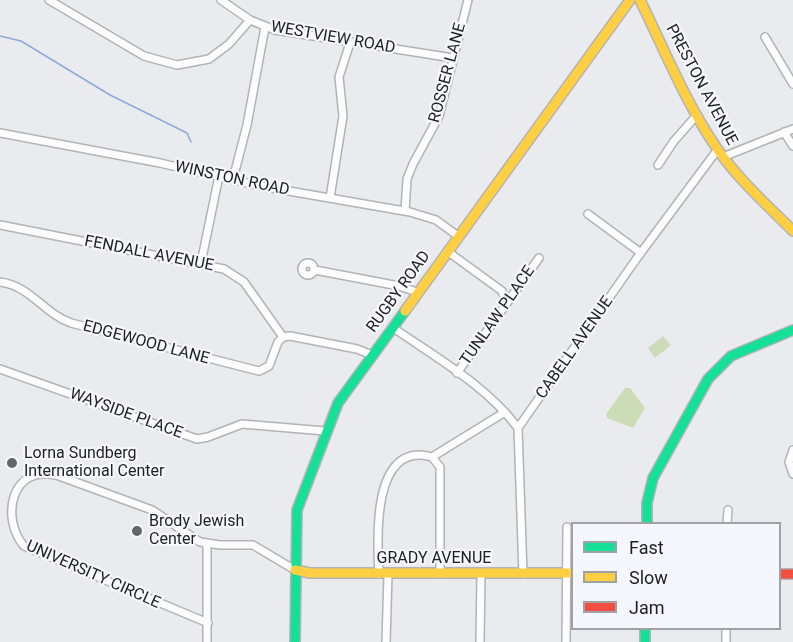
<!DOCTYPE html>
<html>
<head>
<meta charset="utf-8">
<style>
  body { margin:0 }
  #map { position:relative; width:793px; height:642px; overflow:hidden; background:#e9ebef; font-family:Roboto,sans-serif }
  canvas { display:block }
  .legend { position:absolute; left:571px; top:522px; width:210px; height:108px; box-sizing:border-box; background:#f4f7fe; border:2px solid #9ea1a6; margin:0; padding:8px 10px; list-style:none; font-size:18px; color:#1e1f22 }
  .legend li { display:flex; align-items:center; gap:12px; height:30px }
  .legend b { width:30px; border:2px solid #9ea1a6 }
</style>
</head>
<body>
<div id="map">
<canvas width="793" height="642"></canvas>
<ul class="legend">
<li><b style="height:8px;background:#16e098"></b>Fast</li>
<li><b style="height:8px;background:#ffcf43"></b>Slow</li>
<li><b style="height:8px;background:#f24e42"></b>Jam</li>
</ul>
</div>
<script>
const ctx = document.querySelector('canvas').getContext('2d');
ctx.lineJoin = 'round';
function fillPath(path, color) { ctx.fillStyle = color; ctx.fill(path, 'evenodd'); }
function strokePath(path, color, width, dash) { ctx.strokeStyle = color; ctx.lineWidth = width; ctx.lineCap = dash ? 'butt' : 'round'; ctx.setLineDash(dash || []); ctx.stroke(path); }
function label(font, color, halo, rows, align = 'center') {
  ctx.font = font + ' Roboto,sans-serif'; ctx.lineWidth = 4.5; ctx.setLineDash([]); ctx.textBaseline = 'middle'; ctx.strokeStyle = halo; ctx.fillStyle = color; for (const [text, x, y, turn = 0] of rows) {
    ctx.save(); ctx.translate(x, y); ctx.rotate((+turn || 0) * Math.PI / 180); ctx.textAlign = isNaN(turn) ? turn : align; if (halo) ctx.strokeText(text, 0, 0); ctx.fillText(text, 0, 0); ctx.restore();
  }
}
fillPath(new Path2D(`
  M663,336L671,345L655,358L648,348Z
  M625,388H630L645,408L633,428L607,418L606,414Z`), '#cbdcb6');
strokePath(new Path2D(`
  M0,36L21,41L110,95L187,133L191,142`), '#8cabd8', 1.5);
const street = new Path2D(`
  M49,0L144,56L177,65L209,59L229,44L250,20
  M221,0L250,20L275,30L453,58
  M765,37L793,84
  M784,132L793,146
  M0,133L160,163L260,186L410,212L436,220L458,236
  M723,157L793,129
  M658,165L674,141L697,115
  M233,179L247,125L265,27
  M330,198L343,116L339,77L350,43
  M405,211L407,179L413,164L439,116L468,0
  M588,214L641,253
  M0,225L224,269L244,282L283,337
  M447,251L502,291L506,303
  M201,263L219,176
  M302 269a6 6 0 1 1 12 0a6 6 0 1 1-12 0Z
  M315,270L399,286L417,292
  M0,282C31,286 43,313 71,323L259,371L269,366L278,342L283,337
  M392,327C435,357 486,385 518,428
  M283,337L290,336L357,349L372,355
  M0,369L197,439L208,437L242,424L325,431
  M457,373L539,258
  M793,450L789,462L793,474
  M432,457L505,412
  M727,524L728,510
  M207,544V642
  M379,574C377,541 371,440 432,457L440,467V574
  M523,574L518,428L637,258L718,149
  M208,623L24,546C0,518 11,462 59,476L152,510L200,542L220,545H253L295,570
  M386,642L388,574
  M480,642L481,574
  M566,642L567,527
  M726,642V628`);
const fast = new Path2D(`
  M647,524V503L653,478L708,379L731,356L793,330
  M645,628V642
  M295,642L297,510L338,403L405,311`);
const slow = new Path2D(`
  M640,0C665,51 686,104 718,150C739,180 767,205 793,231
  M405,311L630,0
  M295,570L310,573H572`);
const jam = new Path2D(`
  M780,574H793`);
strokePath(street, '#b2b3b6', 10);
strokePath(fast, '#b2b3b6', 12);
strokePath(slow, '#b2b3b6', 12);
strokePath(jam, '#b2b3b6', 12);
strokePath(street, '#fcfcfd', 7);
strokePath(fast, '#16e098', 9);
strokePath(slow, '#ffcf43', 9);
strokePath(jam, '#f24e42', 9);
for (const [x, y, r, color] of [
  [12,463,6,"#65666a"],
  [137,531,6,"#65666a"]
]) { const dot = new Path2D(); dot.arc(x, y, r, 0, 2 * Math.PI); ctx.fillStyle = color; ctx.fill(dot); strokePath(dot, '#f4f7fe', 2); }
label('16px', '#1e1f22', '#f4f7fe', [
  ["WESTVIEW ROAD",333,38,10],
  ["ROSSER LANE",448,73,-75],
  ["PRESTON AVENUE",701,85,62],
  ["WINSTON ROAD",232,179,12],
  ["FENDALL AVENUE",149,254,11],
  ["RUGBY ROAD",399,292,-54],
  ["TUNLAW PLACE",498,316,-55],
  ["EDGEWOOD LANE",146,343,15],
  ["CABELL AVENUE",575,348,-55],
  ["WAYSIDE PLACE",126,414,20],
  ["GRADY AVENUE",434,559],
  ["UNIVERSITY CIRCLE",93,575,24]
]);
label('16px', '#1e1f22', '#f4f7fe', [
  ["Lorna Sundberg",24,454],
  ["International Center",24,472],
  ["Brody Jewish",149,522],
  ["Center",149,540]
], 'left');
</script>
</body>
</html>
